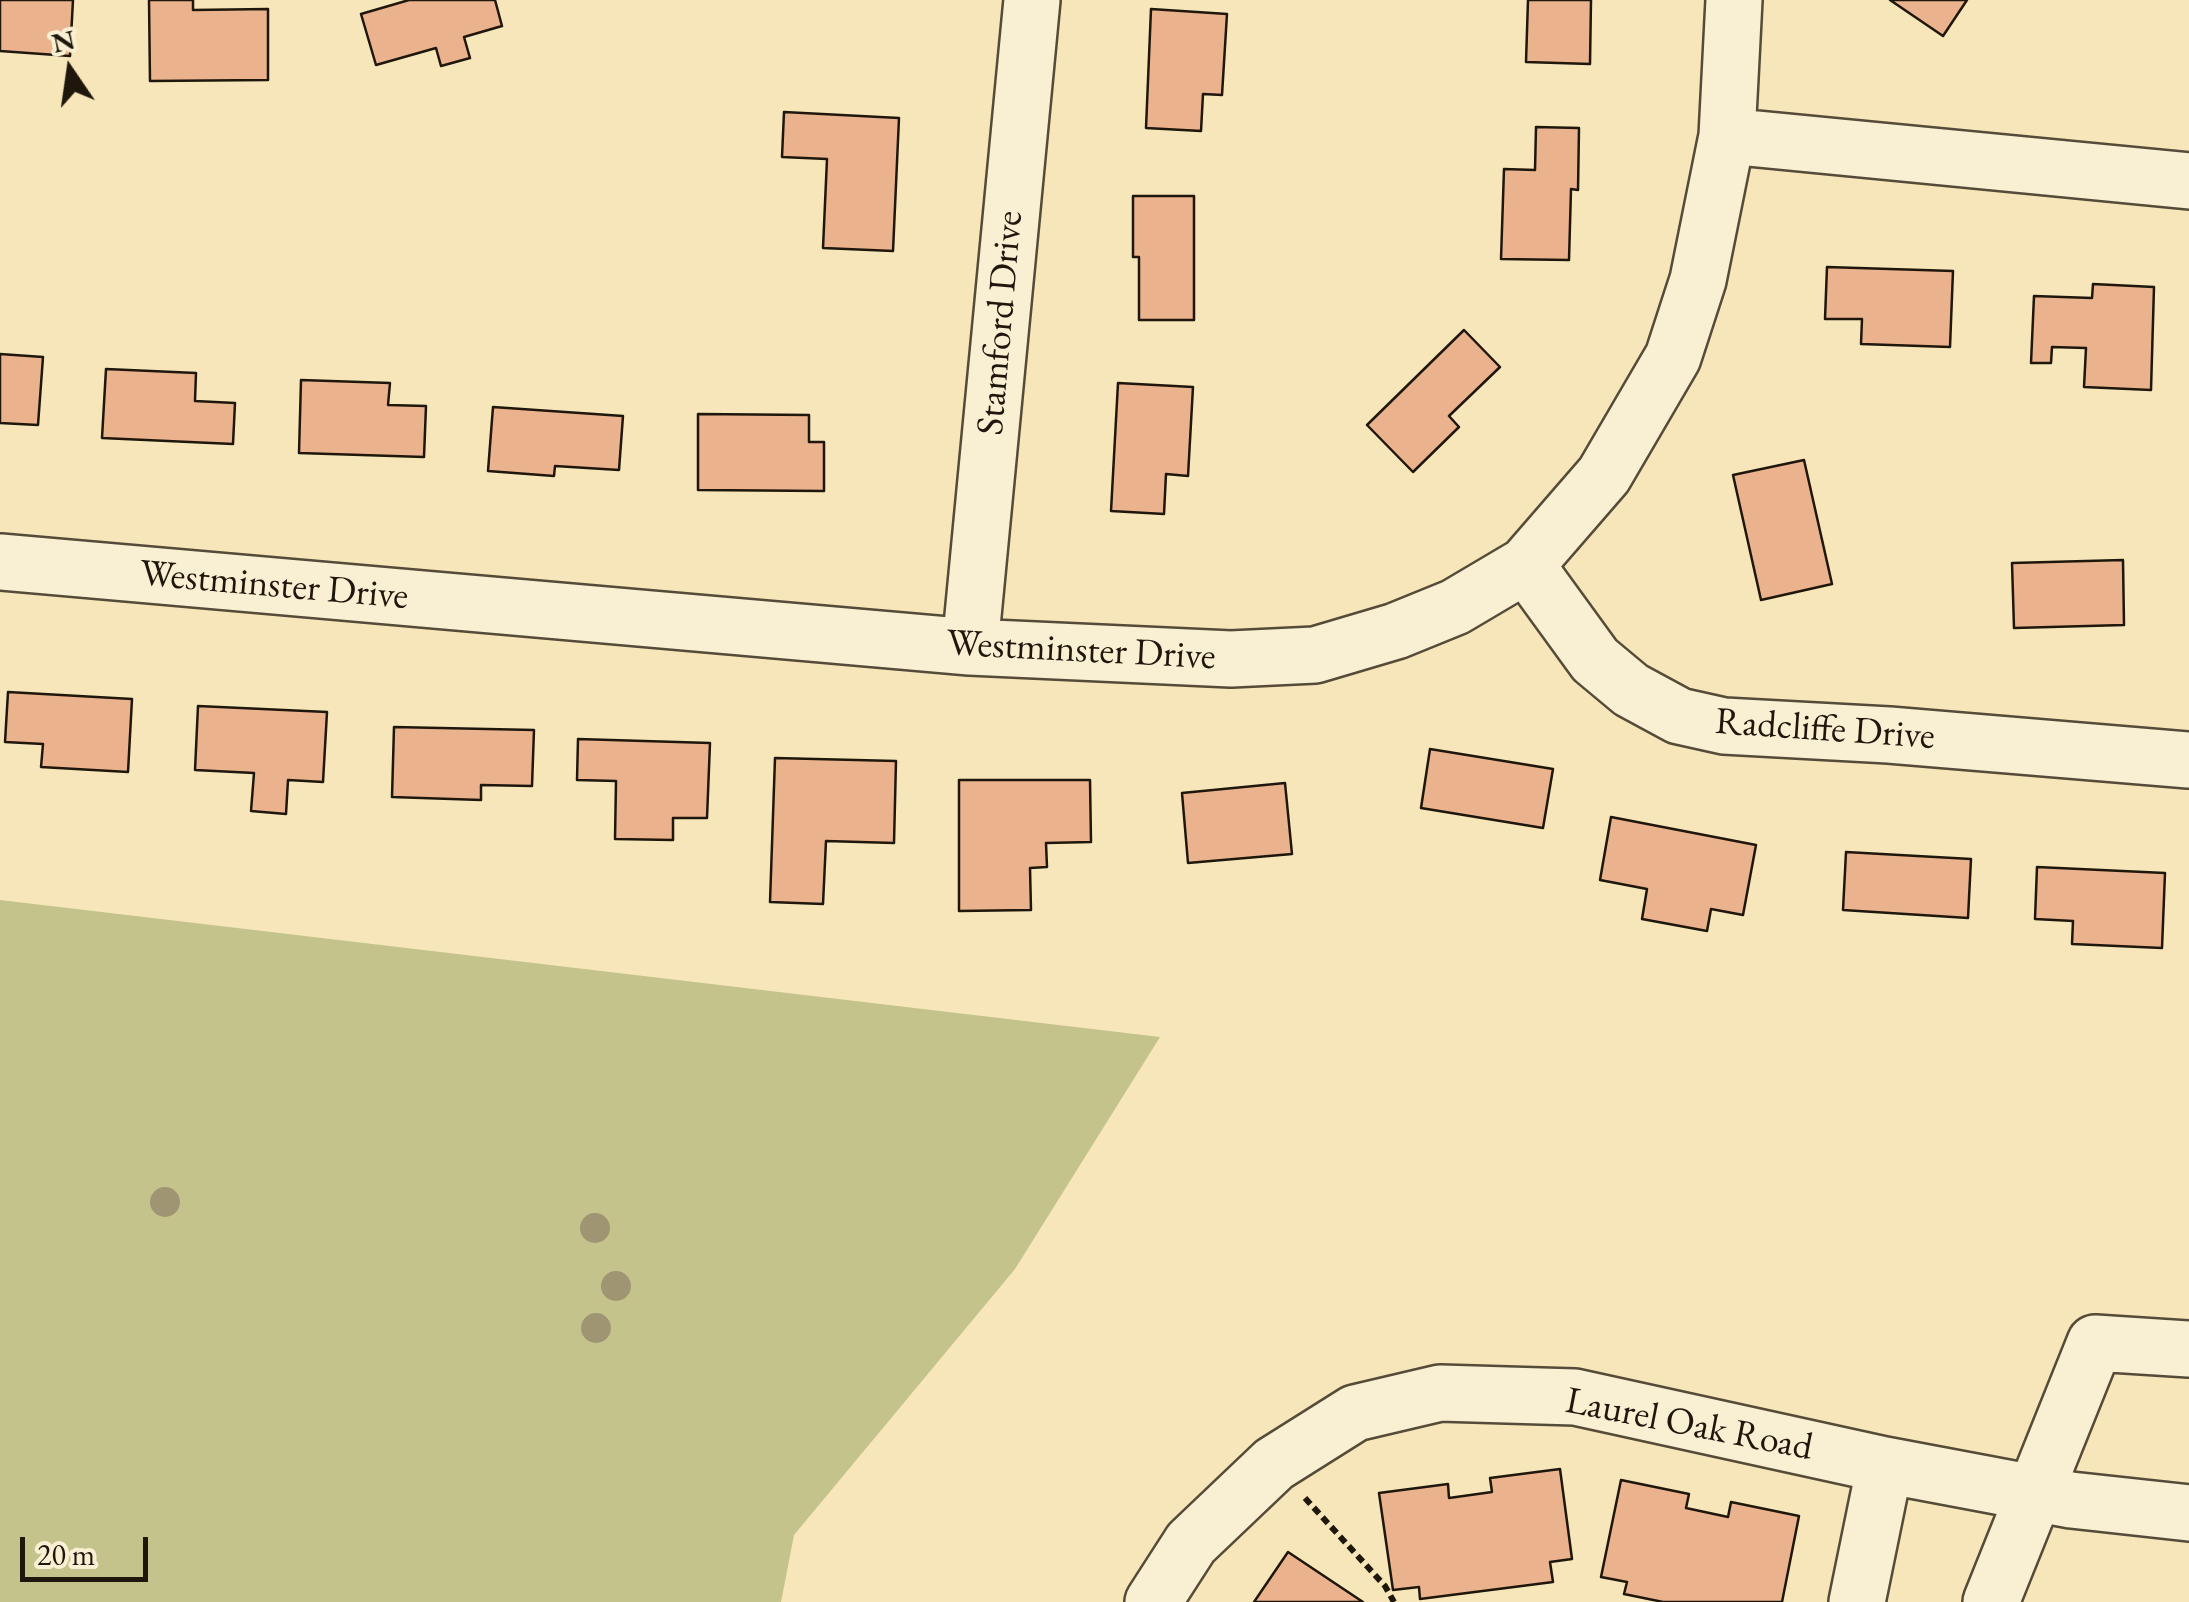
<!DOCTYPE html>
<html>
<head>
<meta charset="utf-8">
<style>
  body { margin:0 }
  #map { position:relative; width:2189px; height:1602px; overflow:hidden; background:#f6e6ba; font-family:"EB Garamond",serif }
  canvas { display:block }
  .north { position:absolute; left:20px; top:20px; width:100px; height:100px; -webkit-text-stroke:8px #f9efd2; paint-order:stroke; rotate:347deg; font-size:28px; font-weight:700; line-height:40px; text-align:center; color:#1f170c }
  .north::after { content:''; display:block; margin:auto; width:35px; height:45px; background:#1f170c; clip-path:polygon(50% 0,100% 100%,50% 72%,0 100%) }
  .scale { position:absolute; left:20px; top:1537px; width:128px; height:45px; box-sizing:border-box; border:5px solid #1f170c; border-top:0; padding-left:12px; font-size:30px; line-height:35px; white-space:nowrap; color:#1f170c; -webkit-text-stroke:8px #f9efd2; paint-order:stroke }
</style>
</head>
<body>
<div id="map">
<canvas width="2189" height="1602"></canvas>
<div class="north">N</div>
<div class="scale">20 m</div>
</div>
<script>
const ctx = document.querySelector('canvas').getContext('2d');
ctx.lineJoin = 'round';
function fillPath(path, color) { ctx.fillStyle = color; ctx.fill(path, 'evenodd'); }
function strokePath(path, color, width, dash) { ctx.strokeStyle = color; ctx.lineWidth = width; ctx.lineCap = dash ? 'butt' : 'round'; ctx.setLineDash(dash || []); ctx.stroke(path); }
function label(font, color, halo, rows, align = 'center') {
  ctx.font = font + ' "EB Garamond",serif'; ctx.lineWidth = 9; ctx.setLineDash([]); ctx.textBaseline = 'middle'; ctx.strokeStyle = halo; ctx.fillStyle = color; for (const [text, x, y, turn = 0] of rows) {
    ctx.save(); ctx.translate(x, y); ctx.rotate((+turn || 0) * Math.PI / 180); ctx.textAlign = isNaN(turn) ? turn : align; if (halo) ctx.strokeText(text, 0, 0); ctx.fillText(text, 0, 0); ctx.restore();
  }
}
fillPath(new Path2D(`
  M0,900L1160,1037L1015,1269L794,1535L781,1602H0Z`), '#c4c38b');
const building = new Path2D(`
  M0,0H73L70,56L0,51Z
  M149,0H193V10L268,9V80L150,81Z
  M409,0H495L502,26L464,37L470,58L441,66L436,48L376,65L361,14Z
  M1528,0H1591L1590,64L1526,62Z
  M1890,0H1967L1943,36Z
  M1151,9L1227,14L1222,95L1203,94L1201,131L1146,128Z
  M784,112L899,118L893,251L823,248L827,159L782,157Z
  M1536,127L1579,128L1578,190L1571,189L1569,260L1501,259L1504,169L1535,170Z
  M1133,196H1194V320H1139V257H1133Z
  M1827,267L1953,271L1950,347L1861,344L1862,319H1825Z
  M2093,284L2154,287L2151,390L2084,387L2086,348L2052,347L2051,363H2031L2034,296L2092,298Z
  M1464,330L1500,367L1449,416L1459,427L1413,472L1367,425Z
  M0,354L43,357L38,425L0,423Z
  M106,369L196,373L195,401L235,403L233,444L102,438Z
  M301,380L390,383L388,405L426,406L424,457L299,453Z
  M1118,383L1193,387L1188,476L1166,474L1164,514L1111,511Z
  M493,407L623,416L619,470L555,466L554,476L488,471Z
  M698,414L809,415V442H824V491L698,490Z
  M1804,460L1832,584L1761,600L1733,475Z
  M2123,560L2124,625L2014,628L2012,563Z
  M8,692L132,699L128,772L41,767L43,744L5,742Z
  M198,706L327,712L323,782L288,780L286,814L251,811L254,773L195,770Z
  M394,727L534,730L532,786L481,785V800L392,797Z
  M578,739L710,743L707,818H673V840L615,839L616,781L577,780Z
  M1430,749L1553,769L1543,828L1421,808Z
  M775,758L896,761L894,843L826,841L823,904L770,902Z
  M959,780H1090L1091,842L1046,843L1047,867L1030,868L1031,910L959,911Z
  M1285,783L1292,854L1188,863L1182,793Z
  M1611,817L1756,845L1743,915L1711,909L1707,931L1642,919L1647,889L1600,880Z
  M1846,852L1971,859L1968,918L1843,910Z
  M2037,867L2165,873L2162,948L2072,944L2073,921L2035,919Z
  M1560,1469L1572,1559L1550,1562L1553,1582L1420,1599L1419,1587L1393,1590L1379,1493L1448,1484L1449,1498L1492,1492L1490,1478Z
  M1621,1480L1689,1494L1686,1508L1728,1517L1731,1502L1799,1516L1782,1602H1663L1624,1594L1627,1582L1601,1577Z
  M1288,1552L1363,1602H1254Z`);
fillPath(building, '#ebb28e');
strokePath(building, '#1f170c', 2.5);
const minor = new Path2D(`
  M1727,136L2189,181
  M0,562L970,647L1231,659L1315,655L1396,631L1455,607L1526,565L1604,475L1673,357L1698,280L1727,136L1734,0
  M1526,565L1595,660L1631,690L1679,716L1724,726L1889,735L2189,760
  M970,647L1032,0
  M1153,1602L1191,1543L1274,1464L1355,1413L1440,1393L1575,1397L1885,1465L2071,1500L2189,1513
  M1857,1602L1885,1465
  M1991,1602L2095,1343L2189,1349`);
strokePath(minor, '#554b38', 60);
strokePath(new Path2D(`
  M1305,1498L1385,1586L1394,1602`), '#1f170c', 6, [8, 5]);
strokePath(minor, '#f9efd2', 55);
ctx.fillStyle = '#a09572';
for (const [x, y] of [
  [165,1202],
  [595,1228],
  [616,1286],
  [596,1328]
]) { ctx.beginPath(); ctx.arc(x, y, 15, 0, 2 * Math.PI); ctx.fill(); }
label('38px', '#1f170c', '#f9efd2', [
  ["Stamford Drive",1001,323,-85],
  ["Westminster Drive",274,586,5],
  ["Westminster Drive",1081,651,3],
  ["Radcliffe Drive",1825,730,4],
  ["Laurel Oak Road",1689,1425,11]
]);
</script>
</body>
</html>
